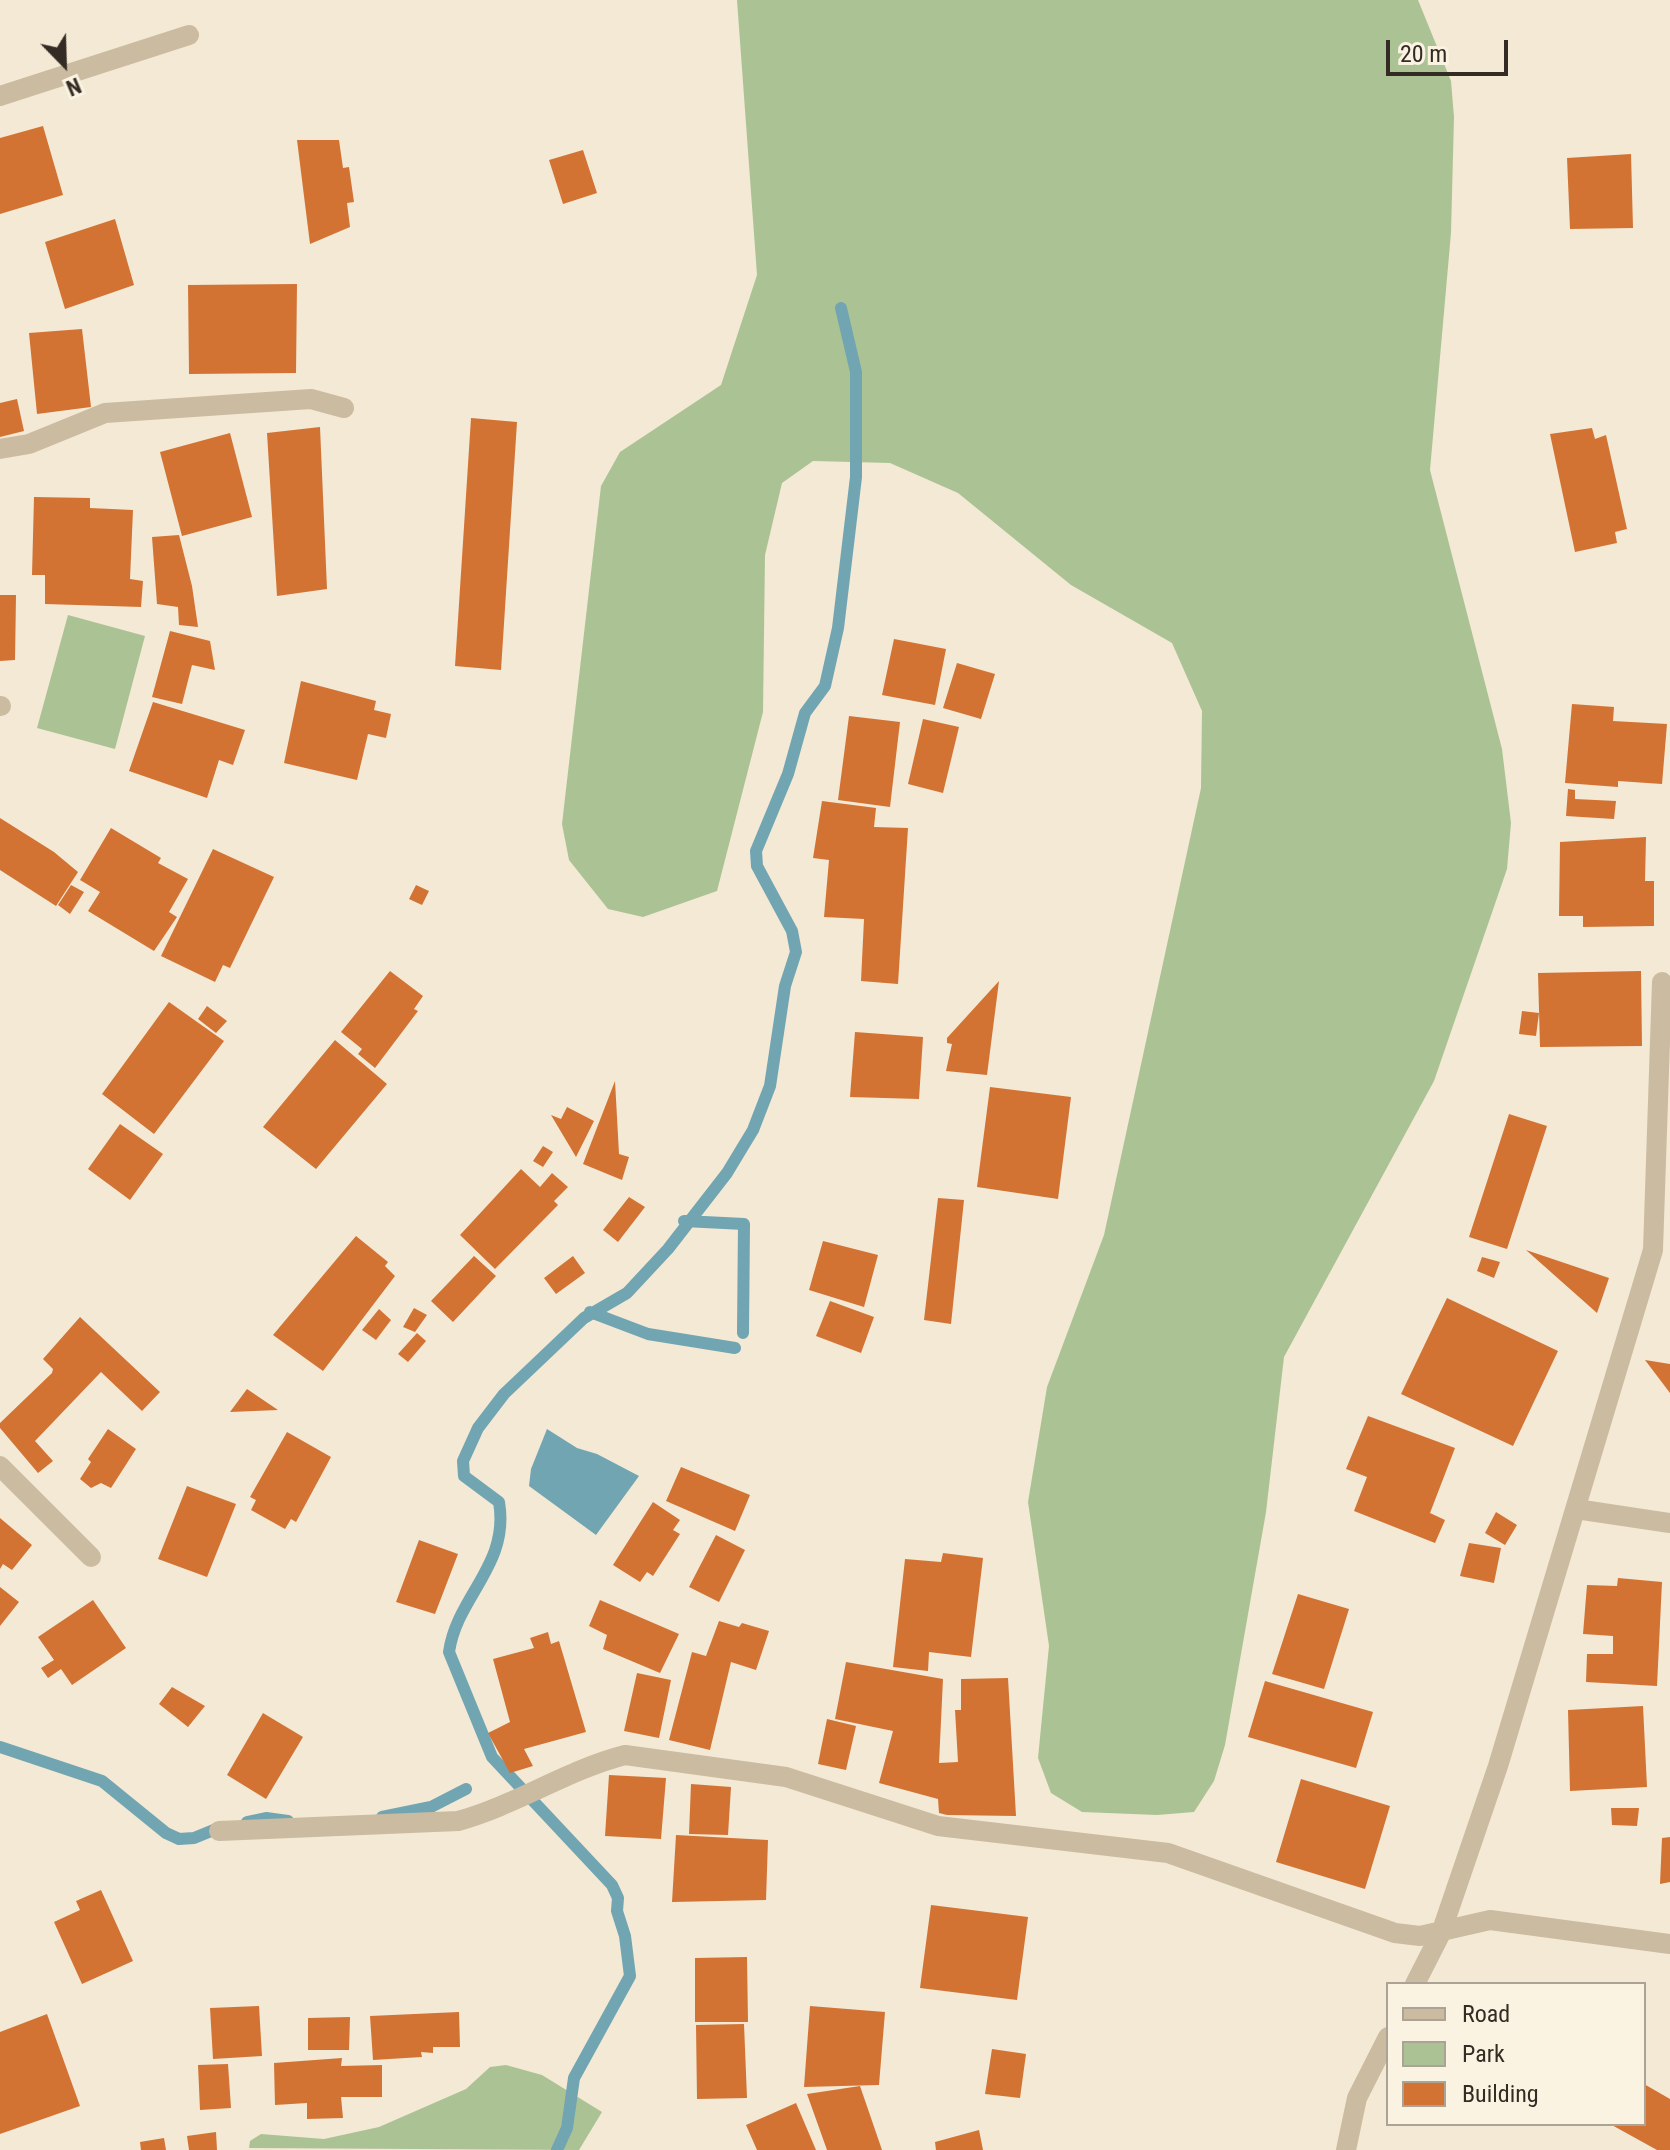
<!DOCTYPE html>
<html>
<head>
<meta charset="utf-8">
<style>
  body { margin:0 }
  #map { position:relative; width:1670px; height:2150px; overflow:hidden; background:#f3e9d5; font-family:"Roboto Condensed",sans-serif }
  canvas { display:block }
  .legend { position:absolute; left:1386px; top:1982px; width:260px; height:144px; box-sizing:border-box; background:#faf3e1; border:2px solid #aba395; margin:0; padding:10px 14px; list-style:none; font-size:24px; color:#342c24 }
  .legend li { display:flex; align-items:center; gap:16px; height:40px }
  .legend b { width:40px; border:2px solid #aba395 }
  .north { position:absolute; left:24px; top:24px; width:80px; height:80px; -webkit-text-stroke:6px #faf3e1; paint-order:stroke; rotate:157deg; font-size:22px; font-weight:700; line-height:32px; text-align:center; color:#342c24 }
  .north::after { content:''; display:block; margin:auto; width:28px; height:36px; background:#342c24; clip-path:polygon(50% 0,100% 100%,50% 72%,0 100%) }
  .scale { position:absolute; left:1386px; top:40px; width:122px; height:36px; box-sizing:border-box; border:4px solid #342c24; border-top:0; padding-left:10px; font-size:24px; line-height:28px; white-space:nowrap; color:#342c24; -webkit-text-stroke:6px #faf3e1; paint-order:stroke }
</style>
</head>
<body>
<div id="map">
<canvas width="1670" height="2150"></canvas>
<ul class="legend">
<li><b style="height:10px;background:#cbbba0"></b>Road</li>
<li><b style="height:22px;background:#abc394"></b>Park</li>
<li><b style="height:22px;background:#d27334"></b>Building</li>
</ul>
<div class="north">N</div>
<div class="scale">20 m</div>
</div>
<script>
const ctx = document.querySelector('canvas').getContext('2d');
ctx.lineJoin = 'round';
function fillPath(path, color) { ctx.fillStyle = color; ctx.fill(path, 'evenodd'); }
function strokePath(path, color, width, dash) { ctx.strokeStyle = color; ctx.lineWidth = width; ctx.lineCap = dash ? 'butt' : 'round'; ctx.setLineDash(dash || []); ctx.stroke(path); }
fillPath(new Path2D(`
  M737,0H1418L1451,81L1454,117L1451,233L1430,470L1502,749L1511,823L1507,869L1434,1081L1284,1357L1266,1512L1225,1745L1214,1781L1194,1812L1157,1815L1082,1812L1051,1793L1038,1758L1049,1646L1028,1502L1047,1387L1104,1235L1201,788L1202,711L1172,643L1071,585L958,493L890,463L813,461L782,483L765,555L763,712L717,891L643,917L608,909L569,860L562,824L601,486L620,452L721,385L757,275Z
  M68,615L145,636L115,749L37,728Z
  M506,2065L542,2075L602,2112L579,2150L249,2148L250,2141L261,2134L324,2139L379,2127L466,2089L490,2067Z`), '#abc394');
fillPath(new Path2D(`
  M547,1429L577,1448L597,1454L639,1476L596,1535L529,1486L531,1469Z`), '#71a5b2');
strokePath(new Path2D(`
  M684,1221L744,1224L743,1333
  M590,1312L648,1334L735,1348
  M0,1747L102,1781L166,1833L179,1839L194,1838L221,1827
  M382,1817L431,1807L466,1789
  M247,1822L266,1818L288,1821
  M557,2150L567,2128L574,2078L630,1976L625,1936L617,1911L618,1898L612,1885L492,1757L449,1652C457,1596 510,1565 499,1502L464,1476L463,1461L478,1428L504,1394L584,1318L627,1293L668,1249L727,1173L753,1130L770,1086L785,986L796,952L792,931L757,866L756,851L788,774L805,713L825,686L838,628L856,477V372L841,308`), '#71a5b2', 12);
fillPath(new Path2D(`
  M43,126L63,195L0,214V138Z
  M297,140H339L343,168L349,167L354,202L347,203L350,227L310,244Z
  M583,150L597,193L563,204L549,160Z
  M1631,154L1633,228L1570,229L1567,158Z
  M115,219L134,285L65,309L45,242Z
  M297,284L296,373L189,374L188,285Z
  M82,329L91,407L37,414L29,333Z
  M17,399L24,431L0,437V403Z
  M471,418L517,422L501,670L455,666Z
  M320,427L327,589L277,596L267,433Z
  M1592,428L1595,439L1606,435L1627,529L1615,532L1617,543L1575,552L1550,434Z
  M230,433L252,517L182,536L160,452Z
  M34,497L90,498V508L133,510L130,579L143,581L141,607L45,604V575H32Z
  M179,535L192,586L198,627L179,625L178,607L157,604L152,537Z
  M0,595H16L15,660L0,661Z
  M170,631L210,641L215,670L192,665L182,704L152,697Z
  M894,639L946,649L935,705L882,695Z
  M957,663L995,674L981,719L943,708Z
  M301,681L376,701L374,710L391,714L386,738L368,734L357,780L284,763Z
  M153,702L245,730L233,765L219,760L207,798L129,771Z
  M1572,704L1614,707L1613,721L1667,724L1662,784L1618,781V787L1565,783Z
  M849,716L900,722L890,807L838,800Z
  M923,719L959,727L943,793L908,784Z
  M1568,789L1575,790V799L1616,801L1614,819L1566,816Z
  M822,801L876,808L874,827L908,828L898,984L861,981L864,919L824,917L829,860L813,858Z
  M0,818L54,852L78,872L56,906L0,870Z
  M111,828L161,858L158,863L188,879L169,912L177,917L154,951L88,911L100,892L80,880Z
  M1646,837L1645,881H1654V926L1583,927V916H1559L1560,842Z
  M213,849L274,877L230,968L223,965L215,982L161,956Z
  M71,885L84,892L70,914L58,905Z
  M416,885L429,891L422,905L409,899Z
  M390,971L423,996L414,1009L418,1011L375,1068L358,1054L362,1049L341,1032Z
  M1641,971L1642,1046L1540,1047L1538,973Z
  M999,981L987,1075L946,1071L952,1044L947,1043V1038Z
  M169,1002L224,1041L154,1134L102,1094Z
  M207,1006L227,1021L216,1033L198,1019Z
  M1522,1011L1539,1013L1536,1036L1519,1034Z
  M855,1032L923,1037L919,1099L850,1097Z
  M335,1040L387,1084L316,1169L263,1127Z
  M615,1081L619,1154L629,1157L622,1180L583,1164Z
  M990,1087L1071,1097L1058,1199L977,1187Z
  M567,1107L594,1121L576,1157L551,1115L561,1119Z
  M1509,1114L1547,1126L1507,1249L1469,1237Z
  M120,1124L163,1154L130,1200L88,1169Z
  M543,1146L553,1152L543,1167L533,1161Z
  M521,1169L540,1187L552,1173L568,1187L554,1201L558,1205L495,1269L460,1235Z
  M629,1197L645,1207L618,1242L603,1230Z
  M938,1198L964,1200L951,1324L924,1320Z
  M356,1236L388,1262L385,1266L395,1276L323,1371L273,1335Z
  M823,1241L878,1255L864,1307L809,1290Z
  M1526,1250L1609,1278L1597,1313Z
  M474,1256L496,1276L453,1322L431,1301Z
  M573,1256L585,1273L556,1294L544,1278Z
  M1482,1257L1500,1262L1494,1278L1477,1271Z
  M1447,1298L1558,1351L1513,1446L1401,1394Z
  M830,1301L874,1317L861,1353L816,1336Z
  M414,1308L427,1315L415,1332L403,1327Z
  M379,1309L391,1320L376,1340L362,1330Z
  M80,1317L160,1392L142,1411L101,1372L35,1441L53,1461L38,1473L0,1428V1423L52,1373L53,1369L43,1359Z
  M417,1333L426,1341L408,1362L398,1354Z
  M1645,1360L1670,1364V1393Z
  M247,1389L278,1410L230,1412Z
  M1368,1416L1455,1448L1430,1513L1445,1520L1435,1543L1354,1511L1367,1477L1346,1469Z
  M108,1429L136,1449L111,1488L101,1483L91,1488L80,1479L91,1462L88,1459Z
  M287,1432L331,1457L296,1522L291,1519L285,1529L251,1510L256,1500L250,1497Z
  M681,1467L750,1495L735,1531L666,1501Z
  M187,1486L236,1504L207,1577L158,1559Z
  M653,1502L680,1520L673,1530L680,1534L653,1576L647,1572L640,1582L613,1565Z
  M1496,1512L1517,1525L1505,1545L1485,1533Z
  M0,1518L32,1545L12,1570L3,1564L0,1569Z
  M716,1535L745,1550L719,1602L689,1587Z
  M419,1540L458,1554L435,1614L396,1602Z
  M1469,1543L1501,1548L1494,1583L1460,1576Z
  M943,1553L983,1558L971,1657L929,1652L928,1671L893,1667L905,1559L941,1562Z
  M1618,1578L1662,1582L1657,1686L1586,1682L1587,1654H1613V1636L1583,1634L1587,1585L1617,1586Z
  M0,1587L19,1602L0,1626Z
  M1298,1594L1349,1609L1324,1689L1272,1674Z
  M93,1600L126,1648L72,1685L61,1669L48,1678L41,1668L54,1660L38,1637Z
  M600,1600L679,1634L660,1673L603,1649L607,1635L589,1626Z
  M719,1621L739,1627L742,1623L769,1631L756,1670L731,1662L710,1750L669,1740L692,1652L706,1656Z
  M548,1632L551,1644L559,1641L586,1732L524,1749L533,1766L510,1773L488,1733L510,1722L493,1659L534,1648L530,1638Z
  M846,1662L943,1679L939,1763L958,1762L955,1710H961V1679L1008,1678L1016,1816L947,1815L939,1813L938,1799L879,1783L893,1731L835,1719Z
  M637,1673L671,1680L659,1738L624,1731Z
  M1265,1681L1373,1712L1356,1768L1248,1737Z
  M172,1687L205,1706L188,1727L159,1704Z
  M1643,1706L1647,1787L1570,1791L1568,1710Z
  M263,1713L303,1737L266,1799L227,1775Z
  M827,1719L856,1726L846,1770L818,1764Z
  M609,1775L666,1778L661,1839L605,1836Z
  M1301,1779L1390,1806L1365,1889L1276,1862Z
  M691,1784L731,1787L728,1835L689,1834Z
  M1611,1808H1639L1637,1826L1612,1825Z
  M676,1835L768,1840L766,1900L672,1902Z
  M1670,1837V1882L1660,1884L1662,1838Z
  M101,1890L133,1961L82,1984L54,1922L80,1910L76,1901Z
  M931,1905L1028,1917L1017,2000L920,1988Z
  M747,1957L748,2022H695V1958Z
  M259,2006L262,2056L213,2059L210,2008Z
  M810,2006L885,2012L879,2085L804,2087Z
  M459,2012L460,2047H433V2053L421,2052L422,2057L373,2060L370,2016Z
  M47,2014L80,2106L0,2134V2032Z
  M350,2017L349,2050H308V2018Z
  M744,2024L747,2098L697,2099L696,2025Z
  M992,2049L1026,2054L1020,2098L985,2094Z
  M342,2058L341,2066L382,2065V2097H341L343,2118L307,2119V2103L275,2105L274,2063Z
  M228,2064L231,2108L200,2110L198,2065Z
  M1644,2084L1670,2099V2150H1657L1610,2124H1644Z
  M860,2086L882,2150H827L807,2094Z
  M796,2103L816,2150H757L746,2125Z
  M979,2130L983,2150H936L935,2142Z
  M216,2132L217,2150H189L187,2136Z
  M164,2138L166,2150H141L140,2142Z`), '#d27334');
strokePath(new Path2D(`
  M0,96L189,35
  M0,449L29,444L105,413L311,399L344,408
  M0,706H1
  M0,1466L91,1557
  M1576,1509L1670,1523
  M219,1831L458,1821C516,1805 567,1770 625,1755L786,1777L938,1826L1168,1853L1395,1933L1420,1936L1490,1920L1670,1944
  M1415,1984L1441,1933L1498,1766L1653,1250L1662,982
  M1346,2150L1357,2098L1388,2037`), '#cbbba0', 20);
</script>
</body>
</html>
